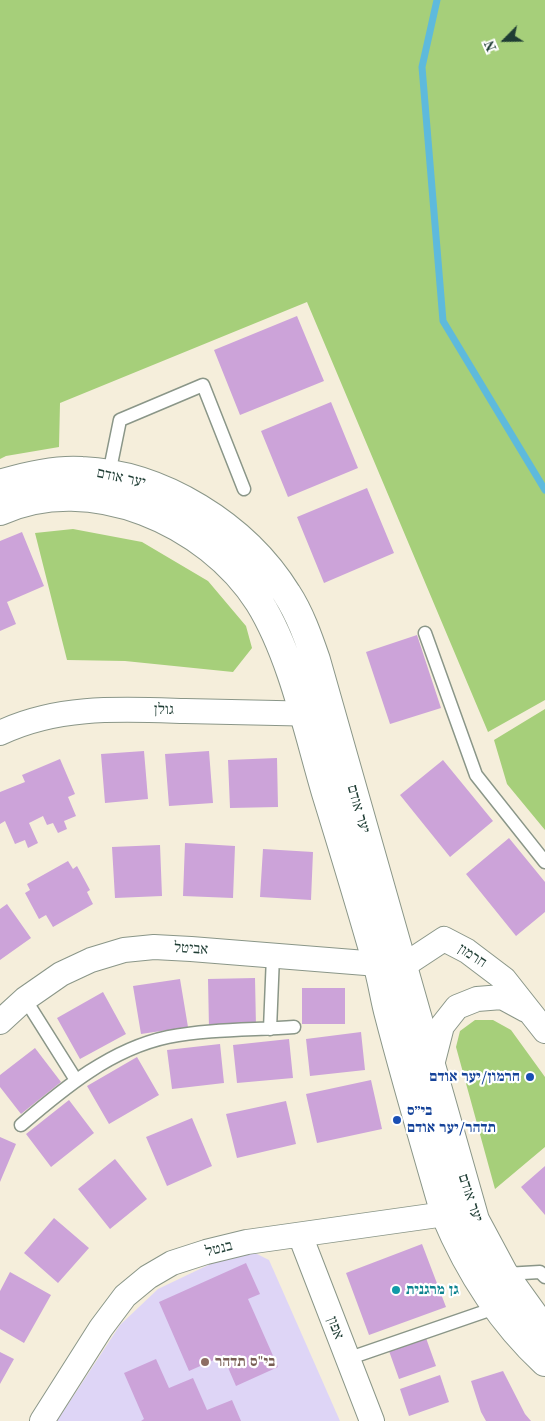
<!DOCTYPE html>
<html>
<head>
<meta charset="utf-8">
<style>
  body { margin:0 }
  #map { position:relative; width:545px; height:1421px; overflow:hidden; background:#f5eedb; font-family:"Old Standard TT",serif }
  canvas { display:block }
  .north { position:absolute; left:480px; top:15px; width:50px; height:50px; -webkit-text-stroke:4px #fff; paint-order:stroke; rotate:247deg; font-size:14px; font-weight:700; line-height:20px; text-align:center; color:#1f3d34 }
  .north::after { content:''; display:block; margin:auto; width:18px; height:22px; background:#1f3d34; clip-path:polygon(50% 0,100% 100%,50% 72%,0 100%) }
</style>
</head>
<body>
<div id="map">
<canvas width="545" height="1421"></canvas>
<div class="north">N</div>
</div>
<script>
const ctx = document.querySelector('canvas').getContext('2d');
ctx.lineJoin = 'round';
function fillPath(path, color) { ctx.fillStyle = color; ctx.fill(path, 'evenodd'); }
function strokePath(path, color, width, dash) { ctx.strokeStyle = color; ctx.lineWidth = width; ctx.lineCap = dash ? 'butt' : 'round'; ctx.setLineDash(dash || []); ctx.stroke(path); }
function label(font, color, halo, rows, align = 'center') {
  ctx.font = font + ' "Old Standard TT","Frank Ruhl Libre",serif'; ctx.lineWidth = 4.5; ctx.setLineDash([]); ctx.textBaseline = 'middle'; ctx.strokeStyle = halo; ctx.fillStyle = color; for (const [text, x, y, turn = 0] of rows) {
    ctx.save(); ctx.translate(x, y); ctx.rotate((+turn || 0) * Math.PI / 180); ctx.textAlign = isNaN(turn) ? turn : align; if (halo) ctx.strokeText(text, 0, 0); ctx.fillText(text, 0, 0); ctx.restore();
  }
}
fillPath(new Path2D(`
  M249,1250L269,1260L340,1421H57L120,1325L158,1289L225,1257Z`), '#ded5f6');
fillPath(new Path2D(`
  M0,0H545V700L488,732L307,302L60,403L59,447L6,456L0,459Z
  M73,529L142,542L208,581L246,626L252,648L233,672L125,661L67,660L35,533Z
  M545,709V830L507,784L494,740Z
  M475,1020H493L511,1030L545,1077V1147L495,1189L456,1047L460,1031Z`), '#a6cf7a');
strokePath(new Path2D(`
  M437,0L422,67L443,321L545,490`), '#5ebadc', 7);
fillPath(new Path2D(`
  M297,316L324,381L240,415L214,350Z
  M331,402L358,468L288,497L261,431Z
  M367,488L394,553L324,583L297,517Z
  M22,532L44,586L7,602L16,624L0,631V541Z
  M417,635L441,708L390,724L366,652Z
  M144,751L148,799L105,803L101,754Z
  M209,751L213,803L169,806L165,754Z
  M277,758L278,807L230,808L228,760Z
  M60,759L75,794L68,797L76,816L64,821L67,829L58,833L53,823L47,825L43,816L29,823L38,843L28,848L25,840L15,844L5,821L0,824V792L25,782L22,775Z
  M443,760L493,821L450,857L400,795Z
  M509,838L545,882V912L516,936L466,874Z
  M185,843L235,846L233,898L183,896Z
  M160,845L162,896L115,898L112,847Z
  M263,849L313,852L311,900L260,897Z
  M68,861L73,869L77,866L90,890L87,892L93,904L53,927L46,915L39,919L25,893L30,890L27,884Z
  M7,904L31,938L0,960V909Z
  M255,978L256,1027L209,1028L208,979Z
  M180,979L188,1027L141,1034L133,986Z
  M302,988H345V1024H302Z
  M103,992L126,1034L80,1059L57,1018Z
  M361,1032L365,1070L310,1076L306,1039Z
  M289,1039L293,1078L237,1083L233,1045Z
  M220,1044L224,1083L172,1089L167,1050Z
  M35,1048L61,1082L21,1114L0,1087V1075Z
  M137,1057L159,1095L109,1124L87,1086Z
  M371,1080L382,1129L317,1143L306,1094Z
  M69,1100L94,1133L51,1167L26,1134Z
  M286,1101L296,1144L237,1158L226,1114Z
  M192,1118L212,1166L167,1186L146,1137Z
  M0,1137L16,1144L0,1182Z
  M115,1159L147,1199L110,1229L78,1189Z
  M545,1166V1215L521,1187Z
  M54,1218L89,1248L58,1283L24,1253Z
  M422,1244L446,1307L369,1335L346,1273Z
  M246,1263L260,1294L248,1299L278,1367L236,1386L223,1356L189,1371L159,1302Z
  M10,1272L51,1295L24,1343L0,1329V1291Z
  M426,1338L436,1366L399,1379L389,1351Z
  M0,1352L14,1359L0,1384Z
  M156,1359L169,1388L193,1378L207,1410L232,1400L241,1421H141L144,1419L124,1373Z
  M503,1371L525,1414L531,1421H486L481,1412L471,1381Z
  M440,1375L449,1402L409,1416L400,1389Z`), '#cca3d9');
const service = new Path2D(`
  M109,474L120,420L203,385L244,489
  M425,633L476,775L545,862
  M25,999L76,1080
  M270,1029L273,956
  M21,1125C64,1088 111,1049 168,1037C209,1029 252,1030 294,1027
  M505,1274L540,1272L545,1277
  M347,1359L498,1307`);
const minor = new Path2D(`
  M0,733C58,705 122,709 185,711C230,712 276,713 322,714
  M0,1022L25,999L61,974L91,960L124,950L154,947L191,949L403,966L444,939L467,951L504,979L545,1031
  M432,1065L442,1026L457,1007L477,999L502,997L526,1010
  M300,1235L372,1421
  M42,1421L101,1328L125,1296L148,1277L172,1263L206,1252L247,1242L445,1214L462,1208`);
const tertiary = new Path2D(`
  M0,484C26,476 55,469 82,471C162,474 245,526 287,594C300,614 308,637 316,660L475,1220L504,1274L545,1331
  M0,511C90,470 208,522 259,602C292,655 308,732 326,793C343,848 360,904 376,960C382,978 384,997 389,1015C406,1081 426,1148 445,1214C468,1269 501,1321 545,1362`);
strokePath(service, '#8a9688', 15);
strokePath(minor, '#8a9688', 26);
strokePath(tertiary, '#8a9688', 30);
strokePath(service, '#fff', 12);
strokePath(minor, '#fff', 24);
strokePath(tertiary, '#fff', 28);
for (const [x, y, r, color] of [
  [530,1077,5,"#1a4fb4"],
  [397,1120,5,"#1a4fb4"],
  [396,1290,5,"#0f9aa8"],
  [205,1362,5,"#8d6e63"]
]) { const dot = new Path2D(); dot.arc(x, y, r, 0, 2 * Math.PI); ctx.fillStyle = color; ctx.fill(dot); strokePath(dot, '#fff', 2); }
label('15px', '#1f3d34', '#fff', [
  ["יער אודם",121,478,12],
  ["גולן",164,710,1],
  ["יער אודם",358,809,74],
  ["אביטל",191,949,4],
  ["חרמון",472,956,33],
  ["יער אודם",470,1198,72],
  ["בנטל",219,1249,-14],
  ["אפון",335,1328,69]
]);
label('bold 15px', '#164399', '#fff', [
  ["חרמון/יער אודם",520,1077],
  ["בי״ס",407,1111,"left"],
  ["תדהר/יער אודם",407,1128,"left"]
], 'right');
label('bold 15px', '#0d838f', '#fff', [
  ["גן מרגנית",406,1290]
], 'left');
label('bold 15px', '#785e54', '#fff', [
  ["בי\"ס תדהר",215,1362]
], 'left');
</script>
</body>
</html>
